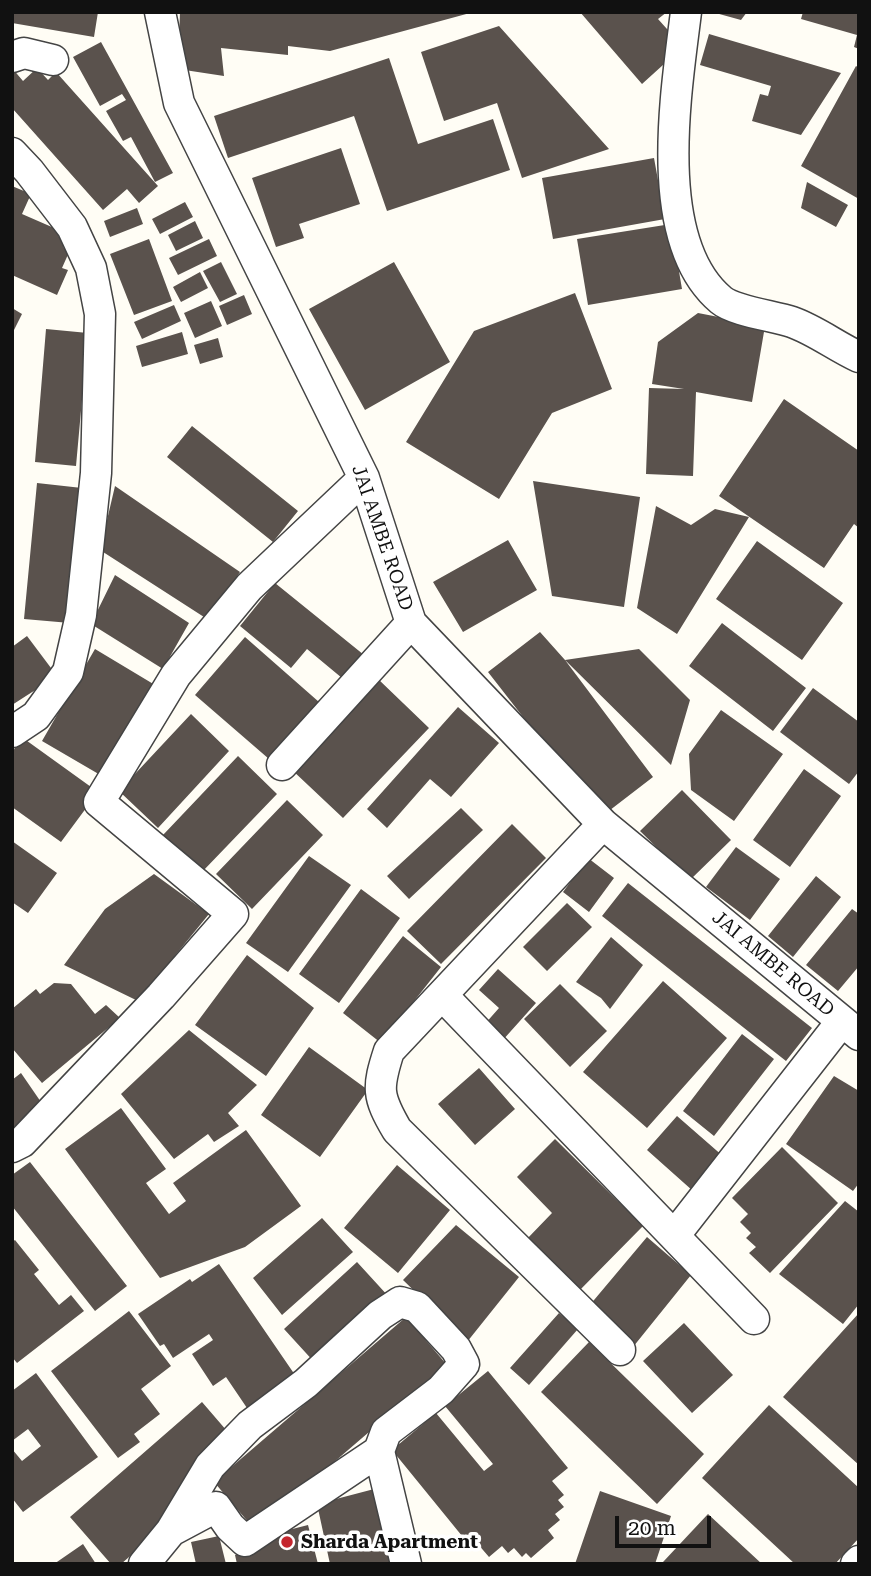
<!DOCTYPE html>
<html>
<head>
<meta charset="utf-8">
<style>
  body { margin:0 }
  #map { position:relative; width:871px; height:1576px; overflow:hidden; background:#fffdf5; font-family:"Roboto Serif",serif }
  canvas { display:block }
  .frame { position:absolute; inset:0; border:14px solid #111; pointer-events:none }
  .scale { position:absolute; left:615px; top:1516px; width:96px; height:32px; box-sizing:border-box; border:4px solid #111; border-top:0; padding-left:9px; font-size:21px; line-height:24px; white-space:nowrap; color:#111; -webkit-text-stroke:5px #fff; paint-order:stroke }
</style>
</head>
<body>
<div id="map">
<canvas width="871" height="1576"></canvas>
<div class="frame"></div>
<div class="scale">20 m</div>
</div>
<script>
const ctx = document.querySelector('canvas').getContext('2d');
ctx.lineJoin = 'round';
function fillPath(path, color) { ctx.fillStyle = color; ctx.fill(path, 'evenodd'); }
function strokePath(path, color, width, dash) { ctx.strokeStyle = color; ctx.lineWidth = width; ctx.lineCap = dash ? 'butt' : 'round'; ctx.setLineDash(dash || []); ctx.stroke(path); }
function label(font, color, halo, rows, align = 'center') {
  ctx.font = font + ' "Roboto Serif",serif'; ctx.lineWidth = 7; ctx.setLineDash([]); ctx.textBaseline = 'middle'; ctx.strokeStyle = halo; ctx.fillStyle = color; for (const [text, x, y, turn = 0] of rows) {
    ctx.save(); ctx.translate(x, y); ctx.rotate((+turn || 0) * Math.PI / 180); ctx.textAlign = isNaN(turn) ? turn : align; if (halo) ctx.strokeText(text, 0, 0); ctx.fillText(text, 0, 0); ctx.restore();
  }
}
fillPath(new Path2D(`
  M12,12H98L94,37L12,23Z
  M180,12H470V13L330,51L288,46V55L221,48L224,76L178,69Z
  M580,12H667L658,19L676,39L667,47L674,55L642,84Z
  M712,12H747L741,20Z
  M803,12H859V49L854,47L857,35L801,19Z
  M499,26L609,149L522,178L497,103L444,121L421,52Z
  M709,34L841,73L801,135L752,121L760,94L768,96L771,86L700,65Z
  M101,42L173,173L155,182L131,137L123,141L106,111L126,100L122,94L100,106L73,57Z
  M389,58L418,144L493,119L510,170L387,211L354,116L228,158L214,116Z
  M856,66L859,68V199L801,166Z
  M12,68L23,81L37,68L48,80L56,72L158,186L139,203L127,189L103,210L12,108Z
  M341,148L360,204L299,224L304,238L276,247L252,178Z
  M654,158L665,219L553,239L542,178Z
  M807,182L848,205L836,227L801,208Z
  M12,186L31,194L22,214L61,231L58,236L66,240L63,247L70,250L62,268L68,270L57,295L12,275Z
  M185,202L193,217L160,234L152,219Z
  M137,208L143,224L110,237L104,221Z
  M195,221L203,238L176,251L168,235Z
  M671,224L682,289L588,305L577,239Z
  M149,239L172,301L134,315L110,254Z
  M209,239L217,256L178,275L169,258Z
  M221,262L237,294L220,302L203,271Z
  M394,262L450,362L365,410L309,309Z
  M200,272L208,288L181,302L173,287Z
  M575,293L612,389L552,413L499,499L406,442L474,331Z
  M244,295L252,314L227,325L219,306Z
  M211,301L222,326L195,338L184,313Z
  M174,305L181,321L142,339L134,322Z
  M12,308L22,314L12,334Z
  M698,313L765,326L752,402L696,392L693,476L646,474L649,388L684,389L652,384L658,342Z
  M46,329L88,333L76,466L35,462Z
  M182,332L188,354L142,367L136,346Z
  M218,338L223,357L200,364L194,345Z
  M784,399L859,451V528L854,524L824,568L719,496Z
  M192,426L298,511L273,542L167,457Z
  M533,481L640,497L624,607L552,596Z
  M37,483L82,488L70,623L24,619Z
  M115,486L240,572L206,623L204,617L100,550Z
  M656,506L691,525L715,509L749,517L677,634L637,608Z
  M508,540L537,590L463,632L433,582Z
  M757,541L843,603L802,660L716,599Z
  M115,575L189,623L163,669L91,624Z
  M275,583L369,659L348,683L307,649L291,668L240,626Z
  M722,623L806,688L773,731L689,666Z
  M540,632L565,660L653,777L601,817L488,672Z
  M27,636L57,676L12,705V647Z
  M245,637L319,702L269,759L195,695Z
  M95,649L155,685L102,776L42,741Z
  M639,649L690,700L671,765L565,660Z
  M377,678L429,728L343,818L291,769Z
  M813,688L859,722V771L849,784L780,732Z
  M458,707L499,743L451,797L430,779L387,828L367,809Z
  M721,710L783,754L734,821L691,790L689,754Z
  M191,714L229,751L158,828L119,791Z
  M23,738L98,792L61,842L12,807V752Z
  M238,756L277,794L202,872L163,835Z
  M804,769L841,796L790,867L753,840Z
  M682,790L731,840L690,880L640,831Z
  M287,800L323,835L252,909L216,874Z
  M461,808L483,830L409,899L387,876Z
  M512,824L546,858L441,964L407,931Z
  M12,841L57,873L28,913L12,902Z
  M736,847L780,879L750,920L706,887Z
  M309,856L351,885L288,972L246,943Z
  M588,858L614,878L589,912L563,892Z
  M154,874L209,914L138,1001L64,965L105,909Z
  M816,876L841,897L793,957L768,936Z
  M628,883L812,1028L786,1061L602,916Z
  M361,889L400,918L339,1003L299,974Z
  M567,903L592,927L547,971L523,947Z
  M852,909L859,914V966L838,991L806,965Z
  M403,936L441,967L381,1043L343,1013Z
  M611,937L643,965L610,1009L601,998L576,982Z
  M247,955L314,1008L266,1076L195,1025Z
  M498,969L536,1003L502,1041L484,1025L499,1008L479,990Z
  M663,981L727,1038L647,1128L583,1072Z
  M54,983L71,984L95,1014L106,1005L120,1018L42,1083L12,1048V1009L36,989L40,994Z
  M560,984L607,1031L570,1067L524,1019Z
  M189,1030L257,1085L228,1113L239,1126L214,1142L208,1134L174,1159L121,1094Z
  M742,1034L774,1059L714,1136L683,1111Z
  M309,1047L368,1090L320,1157L261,1115Z
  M479,1068L515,1109L475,1145L438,1104Z
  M21,1073L43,1105L12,1137V1080Z
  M834,1076L859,1091V1183L853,1191L786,1144Z
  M121,1108L166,1169L146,1183L169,1214L186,1201L173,1183L246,1130L301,1206L245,1247L160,1278L65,1149Z
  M677,1116L724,1157L693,1191L647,1150Z
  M555,1139L643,1226L577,1293L525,1241L552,1213L517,1177Z
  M782,1147L838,1203L770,1273L749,1253L756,1247L746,1238L751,1233L740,1222L748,1214L732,1198Z
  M30,1162L127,1286L95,1311L12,1206V1175Z
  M397,1165L450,1210L398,1273L344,1228Z
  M845,1201L859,1212V1304L843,1324L779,1274Z
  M322,1218L353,1252L282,1315L253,1278Z
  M456,1225L519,1277L467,1342L403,1280Z
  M647,1237L691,1275L633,1347L589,1306Z
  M15,1240L39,1270L34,1274L59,1305L71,1295L84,1311L17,1363L12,1357V1242Z
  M357,1262L389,1297L316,1364L284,1329Z
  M219,1264L295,1375L247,1408L226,1377L213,1386L192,1354L213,1340L209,1334L173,1358L164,1344L160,1346L138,1314L190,1279L192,1282Z
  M129,1311L171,1366L141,1389L160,1414L134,1434L140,1442L118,1458L51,1371Z
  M559,1313L578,1329L529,1385L510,1368Z
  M859,1313V1465L783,1397Z
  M406,1317L447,1365L255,1530L214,1482Z
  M684,1323L733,1375L692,1413L643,1361Z
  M589,1342L704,1454L657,1504L541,1392Z
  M488,1371L568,1468L552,1481L564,1495L558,1500L564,1507L555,1514L560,1520L548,1530L554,1538L531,1558L526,1553L522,1557L514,1548L508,1553L502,1546L489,1557L477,1543L471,1547L392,1450L436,1413L484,1471L493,1464L445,1406Z
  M36,1373L98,1457L23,1512L12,1498V1449L22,1461L41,1446L28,1429L12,1441V1391Z
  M202,1402L233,1438L197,1498L121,1564H111L70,1517Z
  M769,1405L859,1488V1538L835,1564H795L702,1478Z
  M378,1488L395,1564H330L317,1504Z
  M600,1491L671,1516L655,1564H575Z
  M708,1514L762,1564H664L663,1562Z
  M308,1525L318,1564H237L235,1555L264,1547L261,1537Z
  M219,1536L226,1564H196L191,1542Z
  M83,1544L96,1564H54Z`), '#5a524d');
const minor = new Path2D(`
  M160,12L179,103L364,478L411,623L603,824L859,1035
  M686,12C676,93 651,241 721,300C734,311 774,316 792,322C815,330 837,347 859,357
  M12,57L24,53L53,60
  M12,153L29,171L72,227L91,268L100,314L96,473L81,615L68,672L36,716L12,732
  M282,765L411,623
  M603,824L389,1051C377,1088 377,1096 397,1130L620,1350
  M442,995L754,1319
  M12,1147L22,1142L161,996L233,914L99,802L176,675L249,587L364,478
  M674,1236L842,1021
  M379,1451L406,1564
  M144,1564L171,1531L210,1466L250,1425L306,1383L380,1315L400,1302L417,1307L456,1349L464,1364L441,1390L386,1432L379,1451L245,1541L230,1527L216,1507L171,1531
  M856,1564L859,1561`);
strokePath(minor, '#444', 33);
strokePath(minor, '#fff', 30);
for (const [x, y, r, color] of [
  [287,1542,7,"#c4262e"]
]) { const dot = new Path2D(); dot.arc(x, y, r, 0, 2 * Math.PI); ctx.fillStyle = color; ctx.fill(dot); strokePath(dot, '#fff', 2.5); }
label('19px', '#111', '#fff', [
  ["JAI AMBE ROAD",382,538,71],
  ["JAI AMBE ROAD",773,964,40]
]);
label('bold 19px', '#111', '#fff', [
  ["Sharda Apartment",301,1542]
], 'left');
</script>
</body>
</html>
